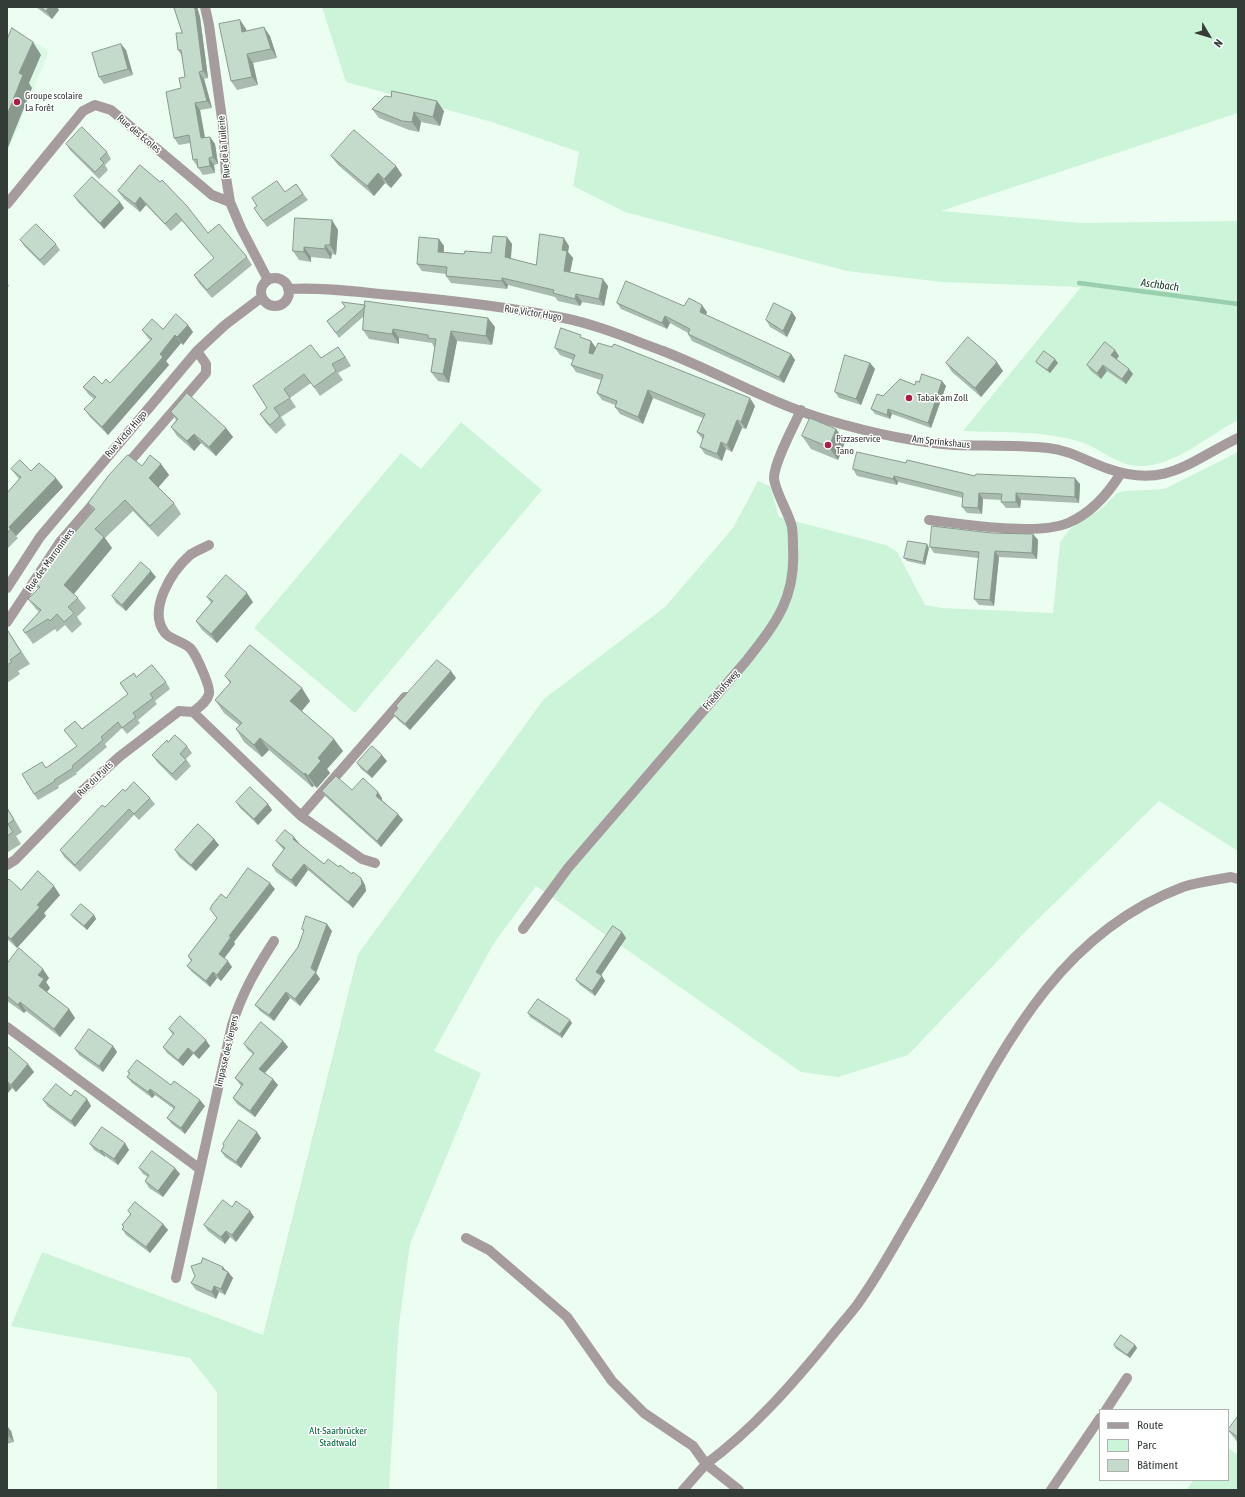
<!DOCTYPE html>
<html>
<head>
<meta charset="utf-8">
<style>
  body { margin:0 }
  #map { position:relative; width:1245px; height:1497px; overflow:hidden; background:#ecfef2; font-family:"Asap Condensed",sans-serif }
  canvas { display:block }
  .frame { position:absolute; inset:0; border:8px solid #343c37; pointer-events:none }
  .legend { position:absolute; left:1099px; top:1409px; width:130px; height:72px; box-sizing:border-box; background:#fff; border:1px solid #aeb1af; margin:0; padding:5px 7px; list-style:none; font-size:12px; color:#343c37 }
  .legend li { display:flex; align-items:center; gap:8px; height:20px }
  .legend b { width:20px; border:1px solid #aeb1af }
  .north { position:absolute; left:1189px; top:16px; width:40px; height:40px; -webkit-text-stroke:3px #fff; paint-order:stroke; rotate:128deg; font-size:11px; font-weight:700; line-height:16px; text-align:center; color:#343c37 }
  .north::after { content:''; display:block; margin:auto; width:14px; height:18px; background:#343c37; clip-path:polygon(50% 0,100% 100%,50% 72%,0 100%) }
</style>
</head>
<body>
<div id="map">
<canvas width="1245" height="1497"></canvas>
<div class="frame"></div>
<ul class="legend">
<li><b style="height:5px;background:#a79c9d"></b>Route</li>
<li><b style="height:11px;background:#cbf4d9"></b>Parc</li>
<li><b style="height:11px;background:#c4dacb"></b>Bâtiment</li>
</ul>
<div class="north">N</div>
</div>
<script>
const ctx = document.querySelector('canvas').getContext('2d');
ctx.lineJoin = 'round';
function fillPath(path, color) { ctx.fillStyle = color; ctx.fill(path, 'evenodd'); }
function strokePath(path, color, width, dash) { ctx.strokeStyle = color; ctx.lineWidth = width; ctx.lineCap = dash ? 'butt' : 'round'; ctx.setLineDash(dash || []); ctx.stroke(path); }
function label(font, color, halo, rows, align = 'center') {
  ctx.font = font + ' "Asap Condensed",sans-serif'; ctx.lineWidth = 3; ctx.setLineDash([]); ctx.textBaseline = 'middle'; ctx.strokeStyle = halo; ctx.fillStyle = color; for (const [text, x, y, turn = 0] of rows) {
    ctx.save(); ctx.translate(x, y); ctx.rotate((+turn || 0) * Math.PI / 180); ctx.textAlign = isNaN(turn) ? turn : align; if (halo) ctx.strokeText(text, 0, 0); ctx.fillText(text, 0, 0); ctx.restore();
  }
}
fillPath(new Path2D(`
  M15,30L49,51L7,154V36Z`), '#dcf9e5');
fillPath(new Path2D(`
  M322,7H1238V113L941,211L1081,223L1238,221V420C1207,436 1176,466 1140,466C1119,466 1102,450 1084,443C1045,430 1003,433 963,431L1081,287L942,282L847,271L625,212L573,186L579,152L492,122L346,82Z
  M461,422L542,490L355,713L254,628L401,453L421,469Z
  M1238,452V851L1159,801L1026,931L908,1055L838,1077L801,1072L536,886L494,943L434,1051L481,1073L410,1244L399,1324L389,1490H217V1392L190,1358L11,1326L42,1252L263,1335L358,954L544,699L665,607L733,528L758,481L770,486L779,517L886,545L897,552L925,605L942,608L1053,613L1060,542L1070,529L1101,509L1117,493L1125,491L1164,489Z
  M1228,1448L1238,1455V1490H1186L1194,1480H1228Z`), '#cbf4d9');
strokePath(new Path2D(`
  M1079,283L1238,304`), '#99cfac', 4.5);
strokePath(new Path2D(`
  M205,7L209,25L223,126L226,177L230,202L241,228L268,280
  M7,204L83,111L95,105L111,110L212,195L230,202
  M261 292a14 14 0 1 1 28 0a14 14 0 1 1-28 0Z
  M288,289C322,287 358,292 392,295C449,300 508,307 564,318C598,325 630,339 663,351C717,372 772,404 827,420C868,432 912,442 954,445C985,446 1017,445 1048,448C1070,450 1088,462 1109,469C1166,489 1190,461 1238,438
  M124,468L206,373V364L197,351
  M929,520C963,524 1037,536 1068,523C1092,513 1108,494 1121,473
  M7,588L40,537L197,351L225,325L262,297
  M7,622L60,542L99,497
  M193,712L301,816L362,859L375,863
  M301,816L405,697
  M7,865L15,860L81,792L119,757L179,711L193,712C199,707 207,702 209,694C211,687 196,655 191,649C185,642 171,640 165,633C147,610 172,571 190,555C195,551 204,548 209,545
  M523,929L568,868L747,660C776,623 796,598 793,548C793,542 793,534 792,527C789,513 775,492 774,478C774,462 794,426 801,410
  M7,1027L200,1169
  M466,1238L489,1250L567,1317L612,1381L644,1413L693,1446L706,1464L683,1490
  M176,1278L232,1025C242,993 256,969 274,941
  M1106,1410L1127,1378
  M739,1490L706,1464C752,1430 790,1387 826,1343C836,1330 847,1318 857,1305C876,1279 892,1250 908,1222C984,1096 1033,943 1183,887C1198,882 1216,880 1231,877L1238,879
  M1051,1490L1100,1418`), '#a79c9d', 10);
fillPath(new Path2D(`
  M36,7H57L59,10L52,19Z
  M174,7H197L200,17L208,78L204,79L212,108L200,110L205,137H210L215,144L218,164L214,165L215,173L203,175L193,160L190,143L179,145L174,138L181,88L185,77L182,56L178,50L182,33Z
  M240,20L246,29L247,31L270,36L277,58L253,63L258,85L237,90L231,81Z
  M126,50L133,75L104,84L99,77Z
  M372,109L444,111L440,126L421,122L419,132L409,130L379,118Z
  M66,144L107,152L111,159L105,165L108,170L99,179L70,150Z
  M331,156L396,166L402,175L391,188L385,183L374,196L338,165Z
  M140,165L208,233L247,257L252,265L212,298L199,283L194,275L214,258L182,221L171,231L146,205L140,212L124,199L118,191Z
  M296,184L308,200L267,227L254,208L285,192Z
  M74,196L120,202L124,208L104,229L78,202Z
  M332,220L338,230L336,255L332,254L331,259L311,257V262L299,260L293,251Z
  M507,237L512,244L511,259L536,265L569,246L568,252L573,258L570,272L608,286L604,306L582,302L580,306L558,301L555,297L508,285L507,289L451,283L446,276V274L422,271L417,264L439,239L444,246V252L464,254L491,253Z
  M20,240L56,244L60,250L44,266L25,247Z
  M7,282L9,286L7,288Z
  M342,302L495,327L492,345L457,341L449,383L438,381L431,372L435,347H434L432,343L399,338V344L369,339L363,330L364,316L339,338L327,321L345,307Z
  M617,303L684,306L707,312L706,315L791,354L795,360L784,383L692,341L688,334V333L670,323L667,329L621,309Z
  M792,312L796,318L787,337L770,327L766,320Z
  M188,325L193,332L183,345L181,343L166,361L169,365L108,435L90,417L84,409L94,399L89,395L83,387L102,384L110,383L150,340L148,338L142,330L163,329Z
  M583,338L591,341L596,348L755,406L746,429L742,428L732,452L726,449L722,461L705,454L700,447L703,440L697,432L703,418L653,398L643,424L620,414L615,407V405L602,400L597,393L601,380L576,372L571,365L573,360L560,355L555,348Z
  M345,356L351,366L338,373L343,380L320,396L311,383L290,398L296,407L281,417L286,425L276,434L266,423L260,414L267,408L253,386L321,358Z
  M1119,356L1116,359L1133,374L1126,384L1107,371L1101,379L1091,371L1087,365Z
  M1036,362L1058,363L1050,373L1039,365Z
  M870,363L875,369L861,405L839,398L835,392Z
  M946,363L1003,371L981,397L952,372Z
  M919,382L946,386L931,428L892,414L890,419L875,414L871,409L883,396L915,385Z
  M171,412L226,428L233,437L216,456L201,443L194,451L177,436L171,427L176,420Z
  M836,429L845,442L838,460L811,449L802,436Z
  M906,463L975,476L1080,484L1079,503L1021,500L1020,508H1006L1001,502L1002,500L983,499L982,514L967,513L962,507L963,498L898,482L897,485L857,476L853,469Z
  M161,464L169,475L158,487L174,503L181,514L158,537L133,511L105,538L112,548L74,594L78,598L86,608L77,617L82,624L72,633L65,625L57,632L55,629L33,644L23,630L39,612L36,609L28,599L38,589L33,581L93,510L88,503L142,466Z
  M11,469L63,487L16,536L18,538L7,549V493L19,479Z
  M991,533L1033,534L1038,540L1037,559L999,557L994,606L979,605L974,599L978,558L934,553L930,547Z
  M929,548L925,565L907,561L904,558Z
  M156,577L126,611L116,603L112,596Z
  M207,597L253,602L217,643L202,630L196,621L211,603Z
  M8,631L30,664L18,671L20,674L7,683V632Z
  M225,676L310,701L302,711L343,751L327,769L330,773L317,788L314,786L312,787L269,750L262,757L244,742L236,729L239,725L224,713L215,700L230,683Z
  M136,677L166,682L170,689L155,701L157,704L138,720L140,723L127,734L122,728L105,744L107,747L76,773L77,774L58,786L59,788L38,800L34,794L47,768L77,746L64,730L82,729L128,695L120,683Z
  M456,678L410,730L398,720L393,714L398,709L396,706Z
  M168,742L187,746L192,753L186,759L191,766L176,781L157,762L152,755Z
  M387,761L372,778L361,769L357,763Z
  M352,790L382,798V800L403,820L381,847L326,797L322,791Z
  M125,791L150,798L155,804L139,820L134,815L80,872L64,857L60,850L105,807Z
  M236,802L268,804L272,810L258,825L240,808Z
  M7,807L22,832L16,836L21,844L8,852L7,851Z
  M214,839L219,845L196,871L179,857L175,850Z
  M276,841L299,843V844L324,864L339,867L361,878L365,885L366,891L353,908L308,870L296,887L276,872L272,865L284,850L281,847Z
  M7,881L21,890L60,895L44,913L46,916L17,948L7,939Z
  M275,889L234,942L235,944L224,958L232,967L221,981L217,978L210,987L192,972L187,966L191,961L188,956L217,918L226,898Z
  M71,915H94L96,919L87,930L73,918Z
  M302,929L332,931L316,973L320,979L300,1006L290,998L274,1021L260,1011L255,1005L298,947L304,932Z
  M622,932L626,938L601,975L605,981L595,996L580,985L576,980Z
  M7,964L49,978L46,982L50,988L47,992L69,1009L75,1018L60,1037L26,1011L24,1013L7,1001Z
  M528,1013L572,1023L562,1038L530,1017Z
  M169,1029L210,1046L199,1059L193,1054L183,1066L167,1053L163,1047L173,1035Z
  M283,1041L288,1047L265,1073L278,1085L255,1117L237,1104L233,1098L241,1086L235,1078L253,1054L248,1050L244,1044Z
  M7,1046L34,1072L16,1092L12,1088L7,1094Z
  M113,1046L117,1052L103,1072L79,1055L75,1049Z
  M128,1072L171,1085L205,1106L185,1134L172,1124L167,1118L174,1109L155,1095L152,1098L132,1083L127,1077L129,1074Z
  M71,1096L87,1099L91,1106L75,1127L48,1107L43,1100Z
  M261,1138L241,1168L225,1157L221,1151L224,1146L223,1144Z
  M125,1143L129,1150L118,1165L105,1156V1157L94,1150L90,1144Z
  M139,1168L180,1174L163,1197L149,1188L145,1181L148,1177L143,1174Z
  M232,1207L250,1211L254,1217L236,1242L230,1237L225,1244L208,1231L204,1225Z
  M128,1211L163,1224L168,1230L150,1253L126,1235L122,1229L130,1214Z
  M226,1271L228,1272L233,1278L225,1295L219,1292L216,1299L196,1290L191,1283Z
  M1114,1345H1135L1137,1348L1130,1358L1116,1349Z
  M1238,1416V1443L1228,1430Z
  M7,1426L11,1431L14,1442L7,1444Z`), '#a9bbaf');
fillPath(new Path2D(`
  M49,7H57L59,10L52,19L46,11Z
  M194,7H197L200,17L208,78L203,71Z
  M240,20L246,29L248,41L242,32Z
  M264,27L270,36L277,58L271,49Z
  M33,42L41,55L29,83L32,88L7,150V115L19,73Z
  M121,44L126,50L133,75L128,69Z
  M247,54L253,63L258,85L252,77Z
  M199,72L204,79L212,108L207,101Z
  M437,101L444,111L440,126L433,117Z
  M195,103L200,110L206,145L201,138Z
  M414,112L421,122L419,132L412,122Z
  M210,137L215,144L218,164L213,157Z
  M209,158L214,165L215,173L210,166Z
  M396,166L402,175L391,188L384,179Z
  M378,173L385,183L374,196L367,186Z
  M140,197L146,205L140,212L135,204Z
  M120,202L124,208L104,229L100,223Z
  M332,220L338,230L336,255L330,245Z
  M507,237L512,244L510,265L505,257Z
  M564,238L569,246L568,252L573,258L569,278L564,271L562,250Z
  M439,239L444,246L443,259L438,252Z
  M325,245L332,254L331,259L325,249Z
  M304,247L311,257V262L304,252Z
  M502,278L508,285L507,289L502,281Z
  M603,279L608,286L604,306L599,299Z
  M576,294L582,302L580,306L575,299Z
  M702,305L707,312L704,318L700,312Z
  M792,312L796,318L787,337L783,331Z
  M665,316L670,323L667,329L662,323Z
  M488,318L495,327L492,345L486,336Z
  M188,325L193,332L183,345L177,337Z
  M393,329L399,338V344L392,334Z
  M451,331L457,341L449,383L443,374Z
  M175,335L181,343L166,361L169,365L108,435L102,427L160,354Z
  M591,341L596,348L594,360L589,353Z
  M1115,350L1119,356L1115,361L1111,355Z
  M791,354L795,360L784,383L779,377Z
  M1055,359L1058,363L1050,373L1047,370Z
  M997,362L1003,371L981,397L975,388Z
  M870,363L875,369L861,405L856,399Z
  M1103,365L1107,371L1101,379L1097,373Z
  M1129,369L1133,374L1126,384L1122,379Z
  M942,381L946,386L931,428L928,423Z
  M648,390L653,398L643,424L638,417Z
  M750,398L755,406L746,429L741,422Z
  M888,409L892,414L890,419L887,415Z
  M737,420L742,428L732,452L727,445Z
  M226,428L233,437L216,456L209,447Z
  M836,429L845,442L838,460L829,447Z
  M194,434L201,443L194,451L187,441Z
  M721,442L726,449L722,461L717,454Z
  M161,464L169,475L157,489L149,478Z
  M894,476L898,482L897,485L893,479Z
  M56,478L63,487L16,536L9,527Z
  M1075,478L1080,484L1079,503L1075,497Z
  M979,493L983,499L982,514L978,508Z
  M1016,493L1021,500L1020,508L1016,502Z
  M1033,534L1038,540L1037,559L1032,553Z
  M104,537L112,548L72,596L64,585Z
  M927,544L929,548L925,565L923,562Z
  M995,551L999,557L994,606L990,600Z
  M151,571L156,577L126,611L122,605Z
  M247,593L253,602L217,643L211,634Z
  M451,671L456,678L410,730L405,724Z
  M302,688L310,701L299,714L290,701Z
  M260,738L269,750L262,757L254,745Z
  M334,739L343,751L327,769L330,773L317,788L308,776L318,758Z
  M382,755L387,761L372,778L367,772Z
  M305,773L314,786L312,787L304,774Z
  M378,792L382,798L381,802L376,796Z
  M268,804L272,810L258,825L254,819Z
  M398,814L403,820L381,847L377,841Z
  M294,837L299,843L297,846L293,839Z
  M214,839L219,845L196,871L191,865Z
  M304,864L308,870L296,887L291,880Z
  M361,878L365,885L366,891L353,908L348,902Z
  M270,883L275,889L234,942L235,944L223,960L219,954L229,936Z
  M54,886L60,895L44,913L46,916L17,948L11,939L37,905Z
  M94,915L96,919L87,930L84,926Z
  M327,924L332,931L316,973L320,979L300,1006L295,999L311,968Z
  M622,932L626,938L600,977L596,972Z
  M228,961L232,967L221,981L217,975Z
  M43,969L49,978L46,982L50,988L45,994L39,986L38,975Z
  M213,972L217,978L210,987L206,981Z
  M602,976L605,981L595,996L592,991Z
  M286,992L290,998L274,1021L269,1015Z
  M20,1002L26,1011L24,1013L18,1005Z
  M69,1009L75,1018L60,1037L54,1029Z
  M570,1020L572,1023L562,1038L560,1034Z
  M206,1040L210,1046L199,1059L194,1053Z
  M283,1041L288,1047L263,1075L259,1069Z
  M113,1046L117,1052L103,1072L99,1066Z
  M188,1048L193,1054L183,1066L178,1060Z
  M28,1064L34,1072L16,1092L11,1085Z
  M273,1079L278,1085L255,1117L250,1111Z
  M7,1082L12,1088L7,1094Z
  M150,1089L155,1095L152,1098L148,1092Z
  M87,1099L91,1106L75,1127L71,1121Z
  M200,1100L205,1106L185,1134L181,1128Z
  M257,1132L261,1138L241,1168L236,1162Z
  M125,1143L129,1150L118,1165L114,1159Z
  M101,1150L105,1156V1157L100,1151Z
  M175,1168L180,1174L163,1197L158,1191Z
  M250,1211L254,1217L236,1242L232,1235Z
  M163,1224L168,1230L150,1253L146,1247Z
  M226,1231L230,1237L225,1244L221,1237Z
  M223,1267L228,1273V1272L233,1278L225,1295L221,1289L222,1269Z
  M214,1286L219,1292L216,1299L212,1292Z
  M1135,1345L1137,1348L1130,1358L1127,1355Z
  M7,1426L11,1431L14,1442L9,1436Z`), '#89998e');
const building = new Path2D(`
  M41,7H49L46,11Z
  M174,7H194L195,9L203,71L199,72L207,101L195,103L201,138L210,137L213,157L209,158L210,166L198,168L197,159L193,160L189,135L174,138L166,92L181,88L179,78L185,77L181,50H178L176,33H182Z
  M240,20L242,32L264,27L271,49L247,54L252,77L231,81L219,24Z
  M12,28L33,42L19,73L23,75L7,115V40Z
  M121,44L128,69L99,77L92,53Z
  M392,91L437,101L433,117L414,112L412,122L402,121L372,109L385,96L391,97Z
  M82,127L107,152L100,159L104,163L95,172L66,144Z
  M354,130L396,166L384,179L378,173L367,186L331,156Z
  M140,165L160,182L162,180L187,206L208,233L219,224L247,257L207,290L194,275L214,258L176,213L165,224L140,197L135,204L118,191Z
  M92,177L120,202L100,223L74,196Z
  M277,181L285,192L296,184L303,194L263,221L254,208L257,206L252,198Z
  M295,218L332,220L330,245H325V249L304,247V252L293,251Z
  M36,224L56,244L40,260L20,240Z
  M540,234L564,238L562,250L567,251L564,271L603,279L599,299L576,294L575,299L553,293L554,290L502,278V281L446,276L447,267L417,264L419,237L439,239L438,252L464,254L465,251L491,253L493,236L507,237L505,257L536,265Z
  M626,281L684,306L689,298L702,305L700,312L791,354L779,377L688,334L690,329L665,316L662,323L617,303Z
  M365,301L488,318L486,336L451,331L443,374L431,372L436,339L428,338V335L393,329L392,334L363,330Z
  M342,302L365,305V307L336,333L327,321L345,307Z
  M774,303L792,312L783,331L766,320Z
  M176,314L188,325L177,337L175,335L160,354L163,357L102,427L84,409L96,397L83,387L94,376L102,384L106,379L110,383L152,339L142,330L152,319L163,329Z
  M561,328L581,335L580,337L591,341L589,353L593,354L598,343L612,347L614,344L750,398L741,422L737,420L727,445L721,442L717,454L700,447L704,435L697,432L705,414L648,390L638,417L615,407L617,401L597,393L603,375L571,365L575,355L555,348Z
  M968,337L997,362L975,388L946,363Z
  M1105,342L1115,350L1111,355L1129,369L1122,379L1103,365L1097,373L1087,365Z
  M311,345L321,358L338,347L345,357L332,364L336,371L314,387L304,374L284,389L290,398L274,408L280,416L270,425L260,414L267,408L253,386Z
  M1044,351L1055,359L1047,370L1036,362Z
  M845,355L870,363L856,399L835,392Z
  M922,374L942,381L928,423L888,409L887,415L871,409L877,394L883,396L900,379L915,385L916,381L919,382Z
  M187,393L226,428L209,447L194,434L187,441L171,427L178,419L171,412Z
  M810,418L836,429L829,447L802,436Z
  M857,452L906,463L907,460L975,476L976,474L1075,478V497L1016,493V502H1001L1002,494L979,493L978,508L962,507L963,493L894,476L893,479L853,469Z
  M128,455L142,466L150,455L161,464L149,478L174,503L150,526L125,500L95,529L104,537L64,585L78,598L68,607L74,613L64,622L57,614L50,621L48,619L25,633L23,630L41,610L28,599L40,587L33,581L95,509L88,503L109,475Z
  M20,460L31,471L39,463L56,478L9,527L11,529L7,533V493L21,477L11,469Z
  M932,526L991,533L1033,534L1032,553L995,551L990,600L974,599L979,552L930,547Z
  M908,541L927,544L923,562L904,558Z
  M141,562L151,571L122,605L112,596Z
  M226,575L247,593L211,634L196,621L213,601L207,597Z
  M8,631L21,652L10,660L12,662L7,665V632Z
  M250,645L302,688L290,701L334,739L318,758L321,761L308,776L305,773L304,774L260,738L254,745L236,729L242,723L215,700L231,682L225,676Z
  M437,660L451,671L405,724L393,714L398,708L396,706Z
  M152,665L166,682L150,694L153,698L133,713L136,717L122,728L118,722L101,737L103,740L72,766L73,768L54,780L55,781L34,794L22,774L42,762L46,768L77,746L64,730L75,721L82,729L128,694L120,683L134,673L136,677Z
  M175,735L187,746L180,754L186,760L172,774L152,755L167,740L168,742Z
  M372,746L382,755L367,772L357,763Z
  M336,776L352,790L363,778L378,792L376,796L398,814L377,841L322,791Z
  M134,782L150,798L134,814L129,809L75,865L60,850L102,805L105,807L123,789L125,791Z
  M250,787L268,804L254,819L236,802Z
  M7,808L14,820L8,824L13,832L7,836Z
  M198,824L214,839L191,865L175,850Z
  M285,830L294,837L293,839L324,864L328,859L339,867L340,865L352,874L353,872L361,878L362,884L348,902L304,864L291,880L272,865L285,848L276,841Z
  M248,868L270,883L229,936L231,937L219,954L228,961L217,975L213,972L206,981L187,966L192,960L188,956L217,918L210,909L212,905L221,894L226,898Z
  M38,871L54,886L37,905L40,907L11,939L7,936V881L9,879L21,890Z
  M81,904L94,915L84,926L71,915Z
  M306,916L327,924L311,968L316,972L295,999L286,992L269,1015L255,1005L298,947L304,930L302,929Z
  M613,926L622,932L596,972L602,976L592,991L576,980Z
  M19,948L43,969L38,975L44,979L39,986L69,1009L54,1029L20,1002L18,1005L7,996V964Z
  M538,999L570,1020L560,1034L528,1013Z
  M180,1016L206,1040L194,1053L188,1048L178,1060L163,1047L174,1033L169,1029Z
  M261,1022L283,1041L259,1069L273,1079L250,1111L233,1098L243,1084L235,1078L254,1053L244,1044Z
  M89,1029L113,1046L99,1066L75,1049Z
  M7,1046L28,1064L11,1085L7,1081Z
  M137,1060L171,1085L174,1081L200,1100L181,1128L167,1118L175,1107L150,1089L148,1092L127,1077L130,1073L128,1072Z
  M56,1084L71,1096L75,1090L87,1099L71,1121L43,1100Z
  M239,1120L257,1132L236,1162L221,1151L224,1146L223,1144Z
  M102,1127L125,1143L114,1159L101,1150L100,1151L90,1144Z
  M152,1151L175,1168L158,1191L145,1181L149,1175L139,1168Z
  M223,1200L232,1207L236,1201L250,1211L232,1235L226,1231L221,1237L204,1225Z
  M135,1202L163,1224L146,1247L122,1229L124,1227L122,1225L131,1214L128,1211Z
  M203,1258L223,1267L222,1269L228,1272L221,1289L214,1286L212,1292L191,1283L195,1276L191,1266L201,1263Z
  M1121,1335L1135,1345L1127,1355L1114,1345Z
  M1238,1416V1437L1228,1430Z
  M7,1427L9,1436L7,1437Z`);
fillPath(building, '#c4dacb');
strokePath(building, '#89998e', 1);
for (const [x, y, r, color] of [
  [17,102,4,"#ae1b44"],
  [909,398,4,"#ae1b44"],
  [828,445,4,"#ae1b44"]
]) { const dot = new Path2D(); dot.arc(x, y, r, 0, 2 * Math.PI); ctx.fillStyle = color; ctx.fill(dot); strokePath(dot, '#fff', 1.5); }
label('10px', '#343c37', '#fff', [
  ["Groupe scolaire",25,96],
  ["La Forêt",25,108],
  ["Tabak am Zoll",917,398],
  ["Pizzaservice",836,439],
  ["Tano",836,451]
], 'left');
label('10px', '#343c37', '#fff', [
  ["Rue des Écoles",139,134,40],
  ["Rue de la Tuilerie",224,147,-95],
  ["Rue Victor Hugo",533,313,9],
  ["Rue Victor Hugo",126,434,-49],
  ["Am Sprinkshaus",941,442,6],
  ["Rue des Marronniers",50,560,-54],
  ["Friedhofsweg",721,690,-49],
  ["Rue du Puits",95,779,-44],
  ["Impasse des Vergers",227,1051,-77]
]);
label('10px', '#046239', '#fff', [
  ["Alt-Saarbrücker",338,1431],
  ["Stadtwald",338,1443]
]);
label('italic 11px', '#164029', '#fff', [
  ["Aschbach",1160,285,7]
]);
</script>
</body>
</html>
